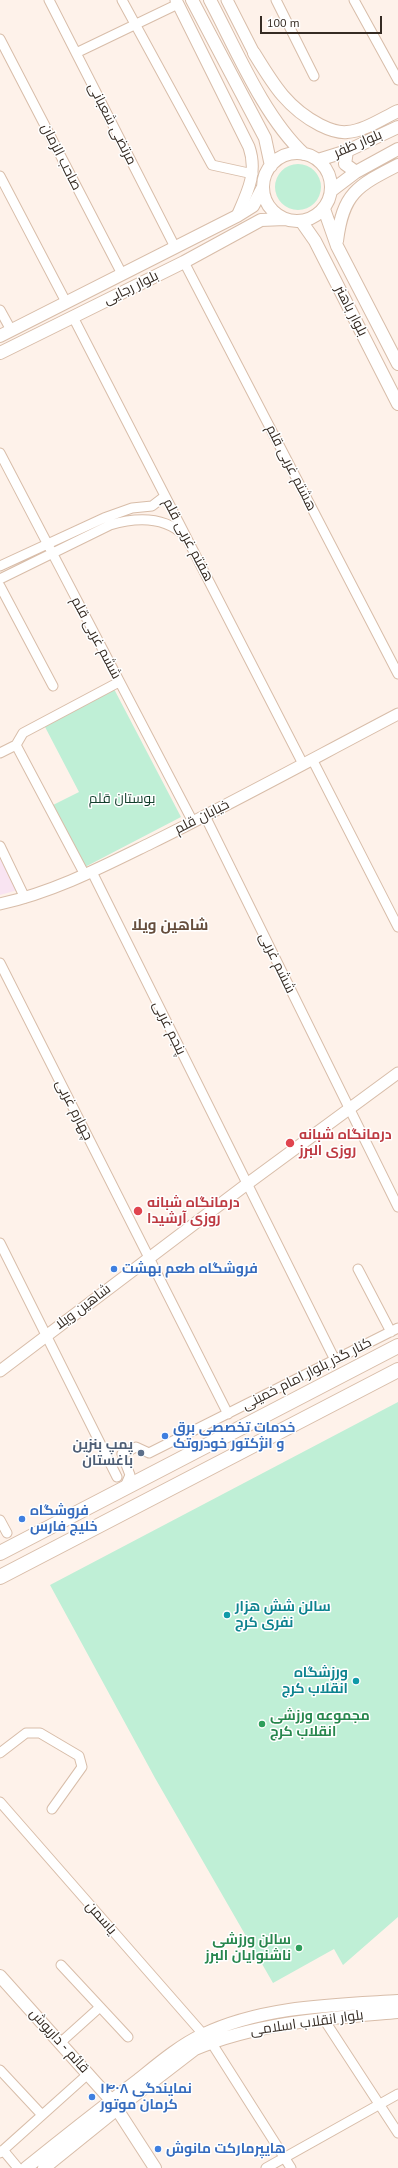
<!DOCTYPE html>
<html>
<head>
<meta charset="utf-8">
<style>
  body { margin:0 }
  #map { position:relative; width:398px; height:2168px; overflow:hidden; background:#fef2ea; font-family:"PT Sans",sans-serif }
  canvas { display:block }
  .scale { position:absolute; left:260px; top:16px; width:122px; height:18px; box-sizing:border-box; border:2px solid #352b23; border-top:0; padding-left:5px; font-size:12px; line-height:14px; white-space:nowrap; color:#352b23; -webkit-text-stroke:3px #fff; paint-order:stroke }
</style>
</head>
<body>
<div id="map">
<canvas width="398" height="2168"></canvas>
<div class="scale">100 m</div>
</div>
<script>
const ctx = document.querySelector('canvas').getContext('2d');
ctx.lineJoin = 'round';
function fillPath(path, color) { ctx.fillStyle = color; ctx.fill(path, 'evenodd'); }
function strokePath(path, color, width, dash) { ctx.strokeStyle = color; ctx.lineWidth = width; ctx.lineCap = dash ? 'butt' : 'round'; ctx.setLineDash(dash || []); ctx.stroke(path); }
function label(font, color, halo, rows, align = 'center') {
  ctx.font = font + ' "PT Sans",Cairo,sans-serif'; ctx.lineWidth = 3; ctx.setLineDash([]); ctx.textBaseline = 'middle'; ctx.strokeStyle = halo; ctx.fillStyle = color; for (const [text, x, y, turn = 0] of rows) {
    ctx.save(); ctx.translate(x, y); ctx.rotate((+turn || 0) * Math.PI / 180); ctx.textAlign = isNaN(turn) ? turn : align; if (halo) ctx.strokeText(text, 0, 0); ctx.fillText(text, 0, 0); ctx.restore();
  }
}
fillPath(new Path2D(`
  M0,855L18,890L0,895Z`), '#f9e4f2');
fillPath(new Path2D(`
  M275 187a23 23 0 1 1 46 0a23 23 0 1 1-46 0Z
  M114,689L181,817L85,867L53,805L79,792L44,725Z
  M398,1402V1917L343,1965L334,1949L273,1983L155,1778L50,1585Z`), '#bfefd6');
const minor = new Path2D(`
  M49,0L175,247
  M122,0L212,165L253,174
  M276,0L314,76
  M354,0L398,80
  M0,39L122,274
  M76,53L178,4
  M0,176L66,302
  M184,262L398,674
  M0,310L11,330
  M73,317L303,764
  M0,453L193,822
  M0,566L104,518L132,508L152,506L165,496
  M0,579L110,525C137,517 164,516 185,536
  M0,586L53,686
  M16,745L85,875
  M0,753L16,745L23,733L119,682
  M312,759L398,927
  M205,816L398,1207
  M0,846L25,898
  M92,872L335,1360
  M0,963L228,1414
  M0,1243L117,1477
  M358,1269L391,1332
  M124,1489L130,1475L122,1454L136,1447L149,1453L398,1328
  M0,1520L7,1533
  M0,1753L26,1733H40L79,1756L82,1767L52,1809
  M0,1802L203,2034
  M61,1965L128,2037
  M323,2018L398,2133
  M211,2042L291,2168
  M60,2043L100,2007
  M0,2070L42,2115
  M3,2150L18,2168
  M0,2153L88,2074
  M266,2168L398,2094`);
const tertiary = new Path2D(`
  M176,0L249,147C258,173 247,193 237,216
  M227,0L254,53
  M0,904C54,892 102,867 151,843C234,802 316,757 398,714
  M0,1371L247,1184L398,1073`);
const secondary = new Path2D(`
  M192,0L265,138L271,166
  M210,0C236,49 264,117 304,154
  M254,53C273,84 287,108 320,125C328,129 338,133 347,132C364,131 383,118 398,111
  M347,151L345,164L356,172
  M263 187a34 34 0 1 1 68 0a34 34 0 1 1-68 0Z
  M318,160L347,151L398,127
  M331,191L356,172L398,149
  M324,209L337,246L398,364
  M301,221L315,241L398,404
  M337,241C343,193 357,186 398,165
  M0,336L237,216L253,206L263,187
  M0,353L184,262L261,220L285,219
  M0,1976L111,2100L155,2168
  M26,2168C63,2138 100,2109 138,2080C158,2064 179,2046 202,2035C262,2006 333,2005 398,2001
  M44,2168L117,2109L195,2049C259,2022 330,2018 398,2012`);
const primary = new Path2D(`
  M0,1553L398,1346
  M0,1577L398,1370`);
strokePath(minor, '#d8bda9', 11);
strokePath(tertiary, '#d8bda9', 13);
strokePath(secondary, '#d8bda9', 14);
strokePath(primary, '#d8bda9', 16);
strokePath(minor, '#fff', 9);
strokePath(tertiary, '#fff', 11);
strokePath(secondary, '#fff', 12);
strokePath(primary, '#fff', 14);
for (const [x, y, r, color] of [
  [290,1143,5,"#e0444e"],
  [138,1211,5,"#e0444e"],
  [114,1269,4,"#3f7fe0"],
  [165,1436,4,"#3f7fe0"],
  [141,1453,4,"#5c6f8a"],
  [22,1519,4,"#3f7fe0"],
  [227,1615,4,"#0f9aa8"],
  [356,1681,4,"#0f9aa8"],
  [262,1724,4,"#2e9e5b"],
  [299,1948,4,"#2e9e5b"],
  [92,2097,4,"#3f7fe0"],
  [158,2149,4,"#3f7fe0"]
]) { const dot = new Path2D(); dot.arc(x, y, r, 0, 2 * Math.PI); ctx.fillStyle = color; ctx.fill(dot); strokePath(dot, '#fff', 1.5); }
label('14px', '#352b23', '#fff', [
  ["مرتضی شعبانی",112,124,63],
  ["بلوار ظفر",358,144,-23],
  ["صاحب الزمان",61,157,63],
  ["بلوار رجایی",131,288,-26],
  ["بلوار باهنر",351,311,63],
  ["هشتم غربی قلم",291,468,63],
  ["هفتم غربی قلم",188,540,62],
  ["ششم غربی قلم",96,638,62],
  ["خیابان قلم",202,817,-27],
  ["ششم غربی",277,963,64],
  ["پنجم غربی",169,1028,64],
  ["چهارم غربی",74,1110,63],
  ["شاهین ویلا",83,1307,-37],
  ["کنار گذر بلوار امام خمینی",307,1374,-27],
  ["یاسمن",101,1918,49],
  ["بلوار انقلاب اسلامی",307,2023,-8],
  ["قائم - داریوش",59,2041,48]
]);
label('14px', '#113e2b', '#fff', [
  ["بوستان قلم",122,799]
]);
label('bold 14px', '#be3a42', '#fff', [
  ["درمانگاه شبانه",299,1135],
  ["روزی البرز",299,1151],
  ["درمانگاه شبانه",147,1203],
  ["روزی آرشیدا",147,1219]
], 'left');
label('bold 14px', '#366cbe', '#fff', [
  ["فروشگاه طعم بهشت",122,1269],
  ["خدمات تخصصی برق",173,1428],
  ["و انژکتور خودروتک",173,1444],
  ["فروشگاه",30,1511],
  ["خلیج فارس",30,1527],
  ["نمایندگی ۱۴۰۸",100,2089],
  ["کرمان موتور",100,2105],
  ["هایپرمارکت مانوش",166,2149]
], 'left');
label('bold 14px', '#4e5e75', '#fff', [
  ["پمپ بنزین",133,1445],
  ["باغستان",133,1461]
], 'right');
label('bold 14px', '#0d838f', '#fff', [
  ["سالن شش هزار",235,1607],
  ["نفری کرج",235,1623],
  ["ورزشگاه",348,1673,"right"],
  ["انقلاب کرج",348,1689,"right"]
], 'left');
label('bold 14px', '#27864d', '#fff', [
  ["مجموعه ورزشی",270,1716],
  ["انقلاب کرج",270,1732],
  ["سالن ورزشی",291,1940,"right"],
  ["ناشنوایان البرز",291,1956,"right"]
], 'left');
label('bold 15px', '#654d3c', '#fff', [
  ["شاهین ویلا",170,926]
]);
</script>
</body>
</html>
